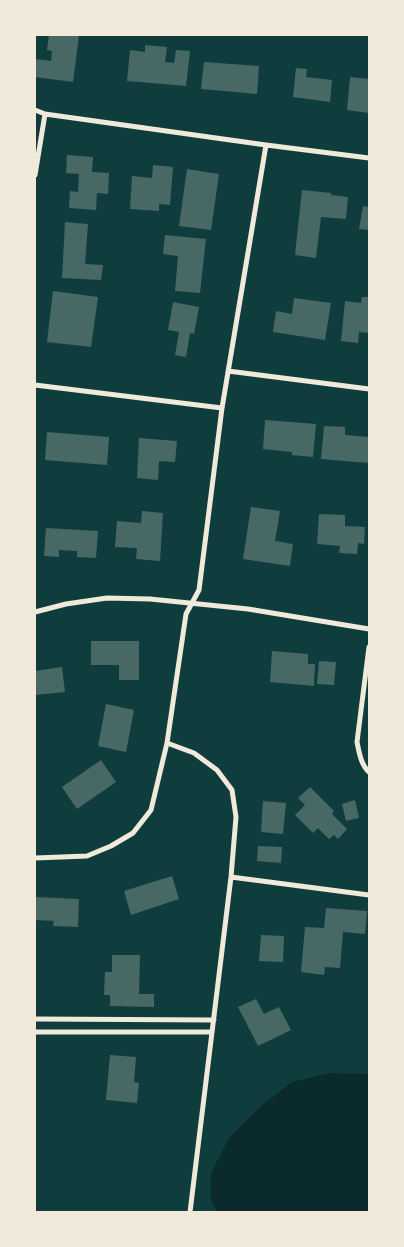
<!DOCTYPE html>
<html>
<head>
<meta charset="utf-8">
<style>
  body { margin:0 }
  #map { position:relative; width:404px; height:1247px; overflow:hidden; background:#0f3d3e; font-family:Barlow,sans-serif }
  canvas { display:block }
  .frame { position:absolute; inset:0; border:36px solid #f1e9da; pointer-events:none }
</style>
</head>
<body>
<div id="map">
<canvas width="404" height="1247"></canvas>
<div class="frame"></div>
</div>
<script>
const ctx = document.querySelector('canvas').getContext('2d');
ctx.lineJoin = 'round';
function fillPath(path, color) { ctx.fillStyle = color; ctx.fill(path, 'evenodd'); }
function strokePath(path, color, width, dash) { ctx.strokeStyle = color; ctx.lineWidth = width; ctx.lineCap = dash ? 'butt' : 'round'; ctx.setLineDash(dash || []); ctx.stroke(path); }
fillPath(new Path2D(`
  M329,1073L369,1074V1212H217L211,1200V1173L229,1138L261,1106L292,1082Z`), '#0a2a2b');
fillPath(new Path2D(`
  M49,35H79L73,82L35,77V59L51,61L52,51L47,50Z
  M145,45L167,47L165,62L174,63L176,50L190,51L186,86L127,81L130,50L145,52Z
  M204,62L259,66L257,94L201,89Z
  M296,68L307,69L306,77L332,80L330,102L293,97Z
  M350,77L369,79V113L347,110Z
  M67,155L93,157L92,172L109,173L108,194L97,193L96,210L69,208L70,191L78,192L79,174L66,173Z
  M153,165L173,167L170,205L159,204V211L130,209L132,176L152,178Z
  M187,169L219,174L211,230L179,226Z
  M302,190L331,193V195L348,197L346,219L321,217L316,258L295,255Z
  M363,206L369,207V230L359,229Z
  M65,222L88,224L85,264L103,265L101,280L62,278Z
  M165,235L206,239L200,293L175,291L178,256L163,254Z
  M53,291L98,297L91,347L47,342Z
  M362,297H369V333L359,332L358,343L341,341L345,301L361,303Z
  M294,298L331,303L325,340L273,332L276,311L292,314Z
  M173,302L199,307L194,334L190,333L186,357L175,355L179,332L168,330Z
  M265,420L316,424L313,457L292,455V452L263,449Z
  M324,426L345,427V435L369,437V463L321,459Z
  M47,432L109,437L107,465L45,460Z
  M139,438L177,441L175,462L159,461L158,480L137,478Z
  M251,507L280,511L275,541L293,544L290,566L243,559Z
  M142,511L163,513L160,561L136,559L137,548L115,547L117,521L141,523Z
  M319,514L345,515V526L365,527L364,544L358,543L357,554L339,553L340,546L317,544Z
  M46,528L98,531L96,558L77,557V551L59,550V557L44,556Z
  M91,641H139V680H119V665H91Z
  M272,651L308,654V664H315L314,686L270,682Z
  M319,661L336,662L334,685L317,684Z
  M62,667L65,692L35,695V671Z
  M106,704L134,710L126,752L98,746Z
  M101,760L116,782L77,809L62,787Z
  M310,787L334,811L332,814L347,829L338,839L334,835L329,839L318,828L313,833L295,815L305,805L298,798Z
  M355,800L359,818L346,821L342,804Z
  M263,801L286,803L283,834L261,832Z
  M258,846L282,847L281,863L257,861Z
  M172,876L179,899L131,915L124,891Z
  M35,897L79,899L78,927L53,926L54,921L35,920Z
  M326,908L367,911L365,934L343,932L340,968L325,967L324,975L301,972L305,927L324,928Z
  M261,935L284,936L283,962L259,961Z
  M112,955H140L139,994H154V1007L110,1006V995H104L105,972H112Z
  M256,999L264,1014L279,1007L291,1030L258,1046L238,1007Z
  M110,1055L136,1057L134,1082L139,1083L137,1103L106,1100Z`), '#486865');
strokePath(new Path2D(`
  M35,110L45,114L266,145L369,158
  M35,175L45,114
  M228,371L369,389
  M35,385L222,408
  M35,612L66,604L107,598L150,599L248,609L369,629
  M369,647L357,742C359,752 361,765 369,772
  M167,743L194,753L217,770L232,790L236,817L231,877L190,1212
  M35,858L87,856L111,846L133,833L151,810L167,743L186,614L199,590L222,408L266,145
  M231,877L369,895
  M35,1019L214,1020
  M35,1032H212`), '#f1e9da', 5);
</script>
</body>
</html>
